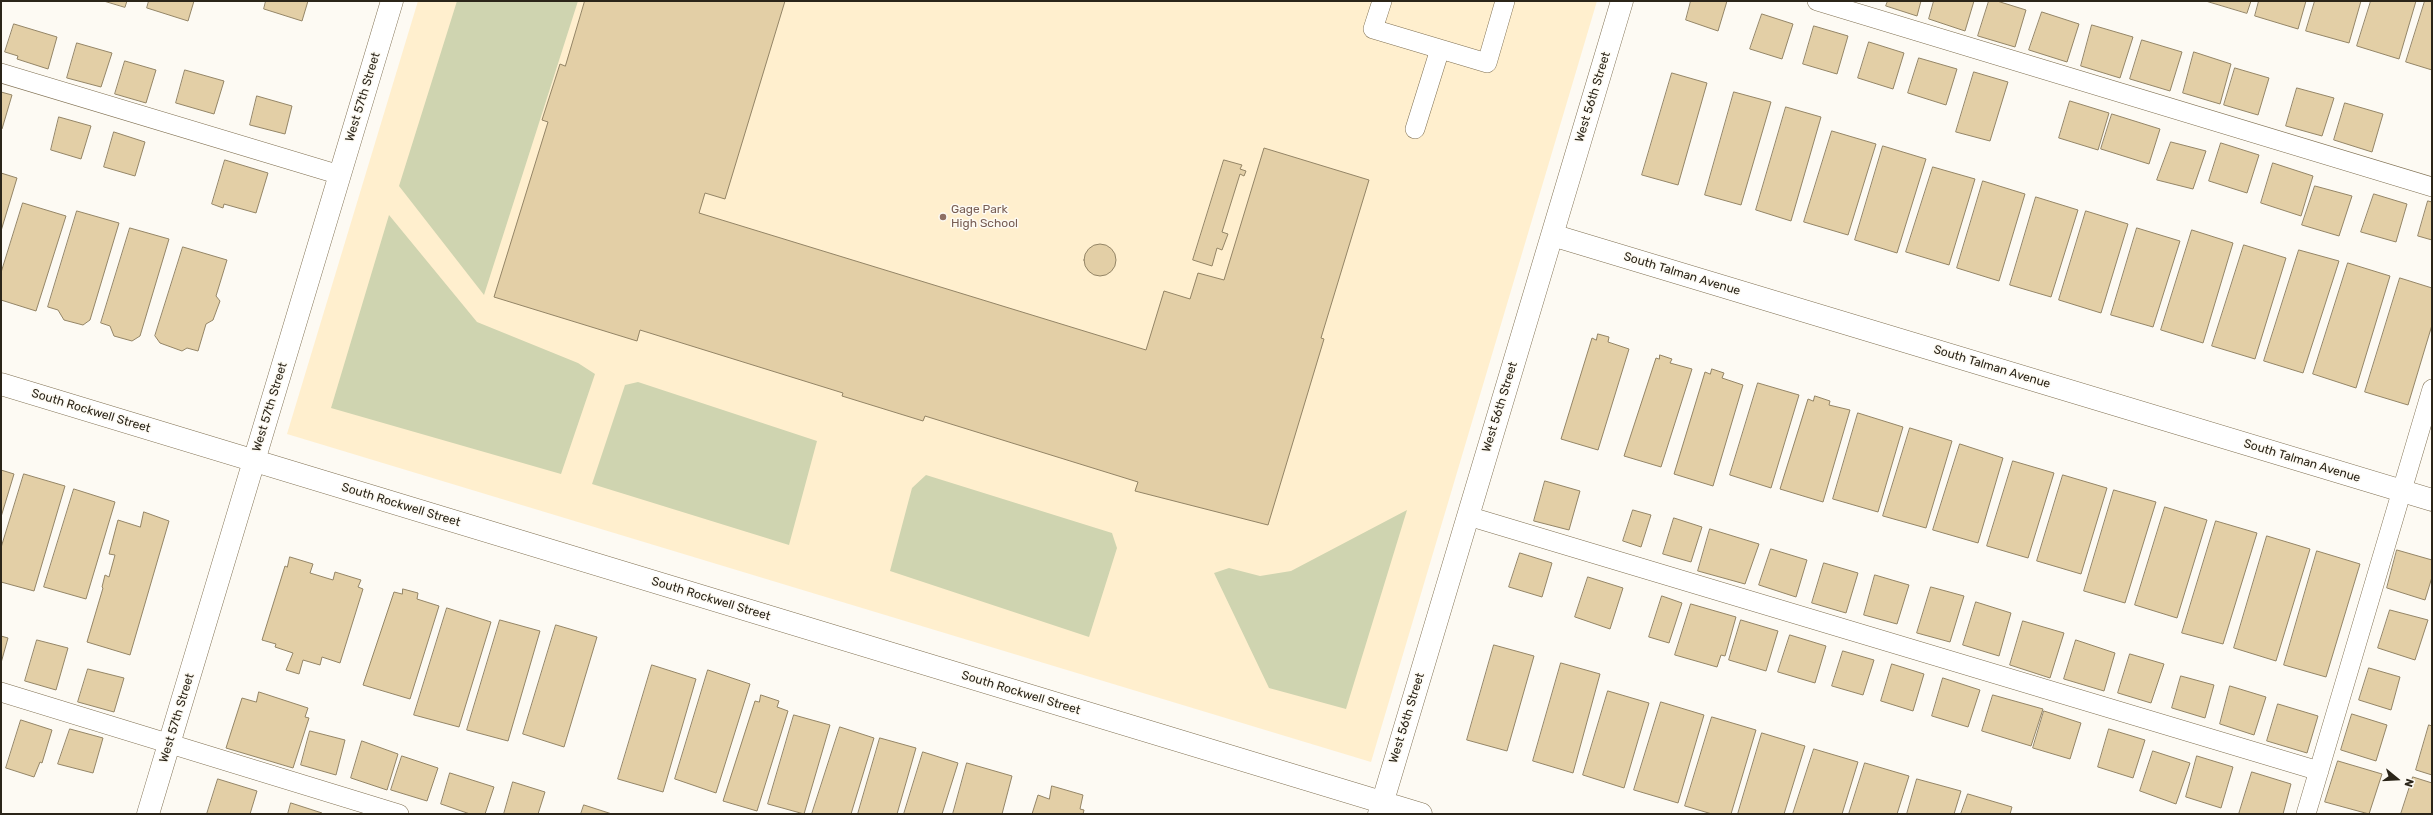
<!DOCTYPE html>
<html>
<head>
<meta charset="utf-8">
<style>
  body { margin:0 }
  #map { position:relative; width:2433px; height:815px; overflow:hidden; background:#fdfaf3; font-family:Rubik,sans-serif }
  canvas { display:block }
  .frame { position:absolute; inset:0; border:2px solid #2b2519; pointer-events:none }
  .north { position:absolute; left:2377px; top:759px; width:40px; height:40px; -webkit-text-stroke:3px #fdfaf3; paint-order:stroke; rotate:108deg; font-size:11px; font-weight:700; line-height:16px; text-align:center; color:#2b2519 }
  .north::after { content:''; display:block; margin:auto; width:14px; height:18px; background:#2b2519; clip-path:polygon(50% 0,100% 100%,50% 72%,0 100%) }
</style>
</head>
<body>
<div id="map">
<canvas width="2433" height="815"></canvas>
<div class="frame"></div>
<div class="north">N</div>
</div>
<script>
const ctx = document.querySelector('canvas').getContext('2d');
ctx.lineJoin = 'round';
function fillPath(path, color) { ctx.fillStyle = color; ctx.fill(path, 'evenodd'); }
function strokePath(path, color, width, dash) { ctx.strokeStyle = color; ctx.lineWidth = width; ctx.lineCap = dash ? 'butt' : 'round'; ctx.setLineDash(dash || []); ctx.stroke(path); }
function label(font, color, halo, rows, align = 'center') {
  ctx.font = font + ' Rubik,sans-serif'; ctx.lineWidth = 3; ctx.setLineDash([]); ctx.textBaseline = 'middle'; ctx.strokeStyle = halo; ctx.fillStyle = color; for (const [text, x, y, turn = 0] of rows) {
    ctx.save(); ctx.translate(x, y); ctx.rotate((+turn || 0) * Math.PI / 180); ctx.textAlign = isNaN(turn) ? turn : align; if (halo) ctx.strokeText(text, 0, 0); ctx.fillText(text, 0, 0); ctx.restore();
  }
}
fillPath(new Path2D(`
  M418,1H1597L1371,762L287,434Z`), '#ffefce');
fillPath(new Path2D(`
  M457,1H578L484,295L399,186Z
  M389,215L477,322L578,363L595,374L561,474L331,408Z
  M638,382L817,441L789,545L592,484L625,385Z
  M926,475L1112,533L1117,548L1089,637L890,571L912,488Z
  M1407,510L1346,709L1269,688L1214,573L1229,568L1260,576L1291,571Z`), '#cfd4b0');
const building = new Path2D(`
  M104,1H127L125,7Z
  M149,1H194L188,21L147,8Z
  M266,1H308L302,21L264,9Z
  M585,1H785L725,199L705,193L699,213L1146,350L1164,291L1190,299L1198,273L1224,280L1264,148L1369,180L1321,338L1324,339L1268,525L1135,491L1138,482L925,416L923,421L842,396L843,393L640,330L637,341L494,297L548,122L542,120L560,64L565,66Z
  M1691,1H1727L1718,31L1686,20Z
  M1888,1H1921L1917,16L1886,6Z
  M1934,1H1974L1965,31L1929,19Z
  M1989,1H1997L2026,10L2015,47L1978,36Z
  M2206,1H2251L2247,13Z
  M2259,1H2306L2298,29L2255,16Z
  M2315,1H2361L2349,43L2306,31Z
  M2371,1H2416L2399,59L2357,46Z
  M2425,1H2432V70L2406,62Z
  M2042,12L2079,24L2067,62L2029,50Z
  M1762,14L1793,24L1782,59L1750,49Z
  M14,24L57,37L48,69L17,59L18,56L5,52Z
  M2092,25L2133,37L2120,78L2081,66Z
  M1814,26L1848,36L1837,74L1803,64Z
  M2142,40L2182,52L2170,91L2130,79Z
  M1869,42L1904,53L1893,89L1858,78Z
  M77,43L112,53L101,87L67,78Z
  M2194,52L2231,64L2220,104L2183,93Z
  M1919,58L1957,69L1946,105L1908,93Z
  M125,61L156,70L146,103L115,94Z
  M2235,68L2269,78L2258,115L2224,105Z
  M185,70L224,81L214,114L176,103Z
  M1974,72L2008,82L1990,141L1956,132Z
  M1672,73L1707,83L1678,185L1642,175Z
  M2297,88L2334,98L2322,136L2286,126Z
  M1,92L12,95L2,129H1Z
  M1734,92L1771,102L1741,205L1705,195Z
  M257,96L292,106L285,134L250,125Z
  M2070,101L2109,113L2098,150L2059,138Z
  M2345,103L2383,114L2372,152L2334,140Z
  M1786,107L1821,117L1791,221L1756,210Z
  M2112,114L2160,129L2149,164L2101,149Z
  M59,117L91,126L81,159L51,150Z
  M1832,131L1876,144L1848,235L1804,222Z
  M114,132L145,142L135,176L104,167Z
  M2171,142L2206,151L2193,189L2157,180Z
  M2221,143L2259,155L2247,193L2209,181Z
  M1883,146L1926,159L1897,253L1855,240Z
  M225,160L268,173L256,213L224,204L223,208L212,204Z
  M1224,160L1242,165L1240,169L1246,171L1244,176L1240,174L1222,232L1228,234L1222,250L1217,248L1212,266L1193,260Z
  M2273,163L2313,176L2301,216L2261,203Z
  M1933,167L1975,179L1949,265L1906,252Z
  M1,173L17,178L1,231Z
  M1983,181L2025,194L1999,281L1957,268Z
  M2315,186L2352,196L2339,236L2302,225Z
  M2374,194L2407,204L2396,242L2361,232Z
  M2036,197L2078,210L2051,297L2010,285Z
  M2428,201L2432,202V240L2418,236Z
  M23,203L66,216L36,311L1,300V273Z
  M77,211L119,223L90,320L83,325L64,320L58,310L48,307Z
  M2086,211L2128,224L2101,313L2059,300Z
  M130,228L169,239L140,336L132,341L114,336L110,326L101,323Z
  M2137,228L2180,241L2153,327L2111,315Z
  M2192,230L2233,243L2203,343L2161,330Z
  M1084 260a16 16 0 1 1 32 0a16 16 0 1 1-32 0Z
  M2244,245L2286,258L2255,359L2212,346Z
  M183,247L227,260L216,296L220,301L213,320L206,324L198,351L187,348L182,351L160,343L155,336Z
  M2299,250L2339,261L2303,373L2264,361Z
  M2348,263L2390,276L2356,388L2313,374Z
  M2400,278L2432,288V325L2408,405L2365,392Z
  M1598,334L1609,337L1608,342L1629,349L1598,450L1561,439L1592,338L1596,340Z
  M1660,355L1672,359L1670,363L1692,369L1661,467L1624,456L1656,358L1659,359Z
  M1712,369L1724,373L1722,378L1743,385L1713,486L1674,474L1705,372L1710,374Z
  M1758,383L1799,395L1771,488L1730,475Z
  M1815,396L1830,401L1829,405L1850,410L1823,502L1780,489L1808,399L1813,401Z
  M1858,413L1903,427L1878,512L1833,499Z
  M1910,428L1952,441L1926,528L1883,516Z
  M1960,444L2003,458L1978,543L1933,530Z
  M2013,461L2054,473L2028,558L1987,546Z
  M1,470L14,474L1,517Z
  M24,474L65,486L34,591L1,582V548Z
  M2063,475L2107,488L2081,574L2037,561Z
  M1545,481L1580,491L1569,530L1534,521Z
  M74,489L115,502L86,599L44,587Z
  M2114,490L2156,502L2125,603L2084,591Z
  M2165,507L2207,520L2177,618L2135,605Z
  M1633,510L1651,515L1641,547L1623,541Z
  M144,512L169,521L130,655L87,642L103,588L102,587L105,575L109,577L115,555L109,554L118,520L140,527Z
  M1674,518L1702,527L1691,562L1663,554Z
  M2216,521L2257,533L2223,644L2182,633Z
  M1710,529L1759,544L1745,584L1698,571Z
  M2267,536L2310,549L2276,661L2234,648Z
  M1771,549L1807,560L1796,597L1759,585Z
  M2397,550L2432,560V577L2425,600L2387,588Z
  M2317,551L2360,564L2326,677L2284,665Z
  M1520,553L1552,563L1542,597L1509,587Z
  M290,557L313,564L310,573L333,580L335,572L361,580L358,587L363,589L340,663L322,657L320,665L303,660L299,674L286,670L293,653L275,647L276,644L262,640L285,566L287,567Z
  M1824,563L1858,573L1846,613L1812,603Z
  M1875,575L1909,585L1897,624L1864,615Z
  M1588,577L1623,588L1610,629L1575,617Z
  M1931,587L1964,596L1950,642L1917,633Z
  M403,589L418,593L417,599L439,606L410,699L363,685L394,592L402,594Z
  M1662,596L1682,603L1669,643L1649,637Z
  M1976,602L2011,613L1999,656L1963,645Z
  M1691,604L1736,617L1725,656L1721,655L1717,667L1675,655Z
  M447,608L491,622L459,727L414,715Z
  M2390,610L2428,620L2415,660L2378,648Z
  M500,620L540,631L508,741L467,730Z
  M1741,620L1778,631L1766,671L1729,660Z
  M2023,621L2064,633L2050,678L2010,665Z
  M556,625L597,637L564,747L523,734Z
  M1790,635L1826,646L1815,683L1778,672Z
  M1,636L8,638L1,663Z
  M37,640L68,648L56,690L25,681Z
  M2076,640L2115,653L2104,691L2064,679Z
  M1494,645L1534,656L1507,751L1467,740Z
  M1843,651L1874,660L1863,695L1832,686Z
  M2130,654L2164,664L2151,703L2118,693Z
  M1561,663L1600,674L1573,773L1533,761Z
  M1892,664L1924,674L1913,711L1881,701Z
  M652,665L696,679L663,792L618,779Z
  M2369,668L2400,677L2391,710L2359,700Z
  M88,669L124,678L114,712L78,702Z
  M708,670L750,684L716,793L675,779Z
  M2181,676L2214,685L2205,718L2172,708Z
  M1943,678L1980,690L1968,727L1932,716Z
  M2230,686L2266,697L2254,735L2220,724Z
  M1608,691L1649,703L1624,788L1583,775Z
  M259,692L308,708L305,717L309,718L293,768L226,748L242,698L256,702Z
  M761,695L779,701L777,707L788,711L757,811L723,801L755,701L759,702Z
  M1993,695L2043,709L2031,746L1982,731Z
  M1661,702L1704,715L1678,803L1634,790Z
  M2278,704L2318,716L2307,753L2267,741Z
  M2044,711L2081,723L2070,759L2033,748Z
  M2352,714L2387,725L2376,761L2341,750Z
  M794,715L830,725L804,814L768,804Z
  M1712,717L1756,730L1731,814H1712L1685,806Z
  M21,720L52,730L42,763L40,762L34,777L6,768Z
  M2429,725L2432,726V775L2416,770Z
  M840,727L874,738L851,814H812Z
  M70,729L103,738L93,773L58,764Z
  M2109,729L2145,740L2133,778L2098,767Z
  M310,731L345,740L336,775L301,765Z
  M1762,733L1805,746L1784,814H1738Z
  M880,738L916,748L897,814H858Z
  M362,741L398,754L387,790L351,778Z
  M1814,749L1858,762L1842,814H1793Z
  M2153,751L2190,763L2176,804L2140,791Z
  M923,752L958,763L942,814H904Z
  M402,756L438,768L427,801L391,790Z
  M2197,756L2233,767L2221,808L2186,797Z
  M2338,761L2382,774L2369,814L2325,802Z
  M967,763L1012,776L1002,814H953Z
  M1865,763L1909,776L1897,814H1849Z
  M2252,772L2291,784L2283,814H2239Z
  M450,773L494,787L485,814H470L441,804Z
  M2413,777L2432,783V814H2401Z
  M218,779L257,791L250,814H207Z
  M1917,779L1961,791L1954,814H1907Z
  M513,782L545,792L538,814H504Z
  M1052,786L1083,795L1080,809L1084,810L1083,814H1032L1038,795L1049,799Z
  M1968,794L2012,807L2010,814H1961Z
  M291,803L322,813L321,814H288Z
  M584,805L612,814H581Z`);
fillPath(building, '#e3cfa6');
strokePath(building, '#948566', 1);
const lane = new Path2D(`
  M1382,1L1373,29L1487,63L1505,1
  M1817,1L2432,187
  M1,73L340,175
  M1415,129L1440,49
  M1468,516L2319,771
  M1,692L399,814
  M2306,814L2432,389`);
const street = new Path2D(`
  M1552,235L2432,500
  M1,384L1421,814
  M148,814L392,1
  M1379,814L1622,1`);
strokePath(lane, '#807153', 20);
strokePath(street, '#807153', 23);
strokePath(lane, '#fff', 19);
strokePath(street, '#fff', 22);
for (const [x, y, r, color] of [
  [943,217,4,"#8d6e63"]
]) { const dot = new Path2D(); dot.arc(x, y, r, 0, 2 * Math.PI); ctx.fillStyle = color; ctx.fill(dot); strokePath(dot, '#fdfaf3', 1.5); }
label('12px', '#2b2519', '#fdfaf3', [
  ["West 57th Street",363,97,-73],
  ["West 56th Street",1593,97,-73],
  ["South Talman Avenue",1682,274,17],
  ["South Talman Avenue",1992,367,17],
  ["West 57th Street",270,407,-73],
  ["West 56th Street",1500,407,-73],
  ["South Rockwell Street",91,411,17],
  ["South Talman Avenue",2302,461,17],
  ["South Rockwell Street",401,505,17],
  ["South Rockwell Street",711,599,17],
  ["South Rockwell Street",1021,693,17],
  ["West 57th Street",177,718,-73],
  ["West 56th Street",1407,718,-73]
]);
label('12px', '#785e54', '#fdfaf3', [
  ["Gage Park",951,210],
  ["High School",951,224]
], 'left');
</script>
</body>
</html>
